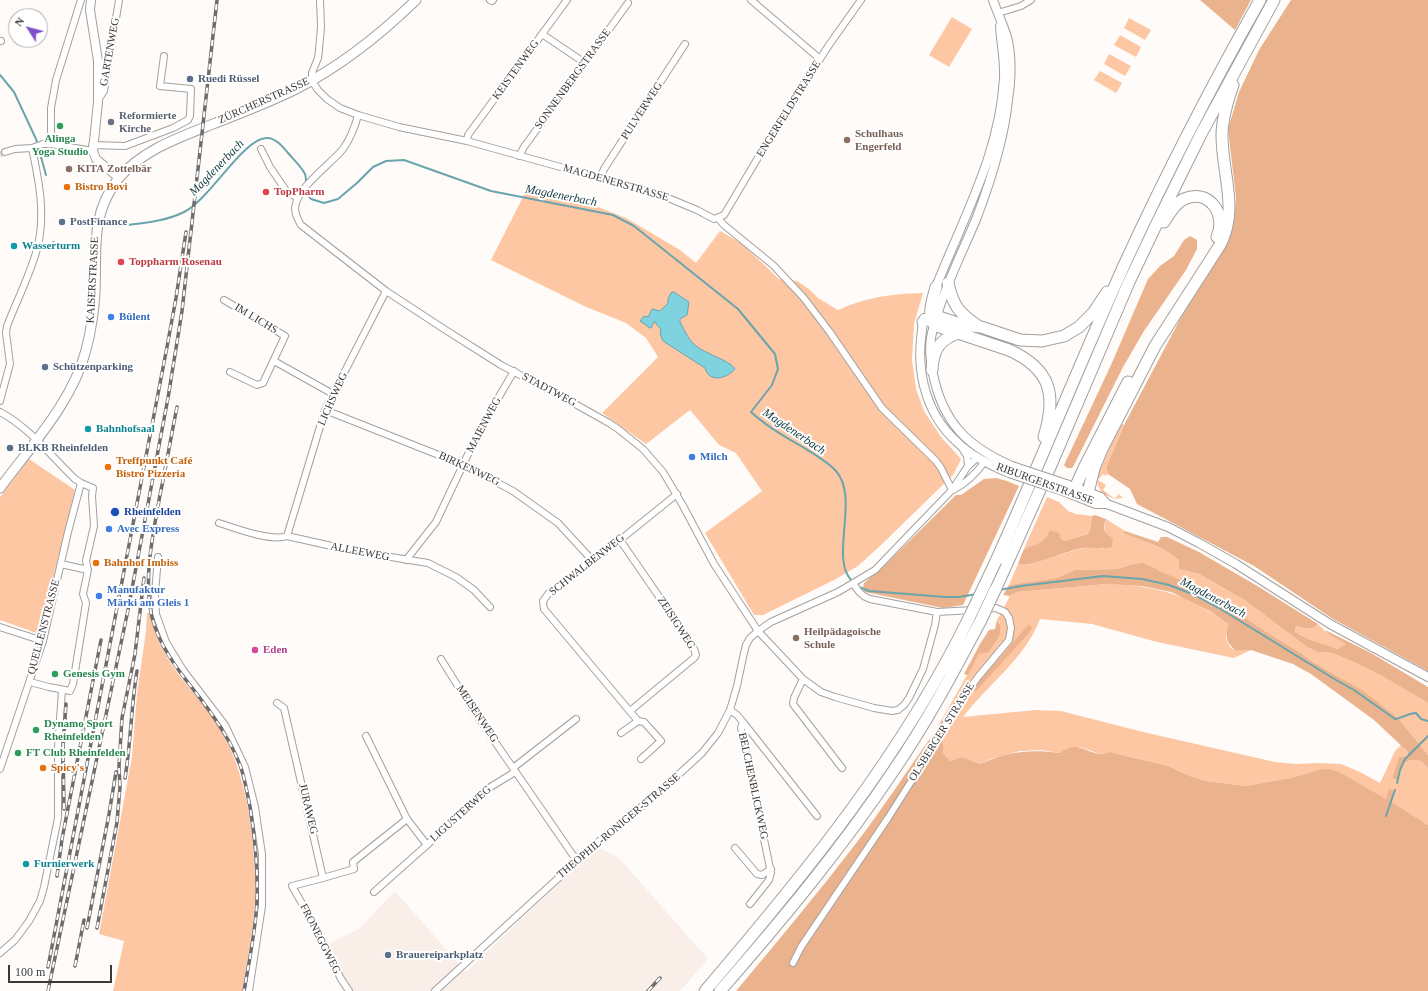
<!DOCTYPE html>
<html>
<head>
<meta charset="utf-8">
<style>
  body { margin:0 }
  #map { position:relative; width:1428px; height:991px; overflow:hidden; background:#fefbf9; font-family:Georgia,serif }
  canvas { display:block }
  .north { position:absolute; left:8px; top:8px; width:40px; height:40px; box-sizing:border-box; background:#fff; border:1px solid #b0afaf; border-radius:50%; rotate:306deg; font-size:11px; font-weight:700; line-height:16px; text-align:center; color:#3a3838 }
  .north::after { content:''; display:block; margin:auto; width:14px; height:18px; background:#7e51ca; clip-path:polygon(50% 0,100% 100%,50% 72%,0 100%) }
  .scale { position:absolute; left:8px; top:965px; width:104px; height:18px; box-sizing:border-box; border:2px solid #3a3838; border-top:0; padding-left:5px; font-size:12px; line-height:14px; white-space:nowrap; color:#3a3838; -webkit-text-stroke:3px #fff; paint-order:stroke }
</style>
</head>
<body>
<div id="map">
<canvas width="1428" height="991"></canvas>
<div class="north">N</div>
<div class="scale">100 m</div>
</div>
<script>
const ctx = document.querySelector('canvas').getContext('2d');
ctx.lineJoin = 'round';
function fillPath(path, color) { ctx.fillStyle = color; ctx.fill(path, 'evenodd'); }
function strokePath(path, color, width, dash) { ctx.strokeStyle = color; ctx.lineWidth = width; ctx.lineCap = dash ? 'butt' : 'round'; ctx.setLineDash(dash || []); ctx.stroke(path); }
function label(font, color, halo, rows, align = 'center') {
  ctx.font = font + ' Georgia,serif'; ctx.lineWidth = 4; ctx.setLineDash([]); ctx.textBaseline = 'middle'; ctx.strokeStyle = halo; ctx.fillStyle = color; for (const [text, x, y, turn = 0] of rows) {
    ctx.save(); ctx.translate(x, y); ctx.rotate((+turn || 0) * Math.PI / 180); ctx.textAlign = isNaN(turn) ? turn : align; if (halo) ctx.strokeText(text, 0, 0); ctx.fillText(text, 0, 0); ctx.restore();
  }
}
fillPath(new Path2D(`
  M597,847L618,857L708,959L680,991H349L328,944L359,929L395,891L466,972Z`), '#f9eee8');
fillPath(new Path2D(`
  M952,17L972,29L949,67L929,55Z
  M1129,18L1151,30L1145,40L1124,28Z
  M1120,35L1141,47L1136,57L1114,45Z
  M1109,54L1131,66L1125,76L1104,64Z
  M1100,71L1122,83L1116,93L1094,80Z
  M526,191L539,193L598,207L626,218L680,250L696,263L720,231L741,243L779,279L797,281L809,289L818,298L838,310C867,297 891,294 923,293L914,324L912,360L916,389L924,411L941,437L961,459L953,475L881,545L858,566L834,580L763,615H754L705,533L762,491L736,453L719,445L690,410L646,444L602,413L658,357L646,338L626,323L584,306L491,260Z
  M1120,423L1124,425L1106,468L1108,474L1106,476L1103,474L1098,480L1106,485L1103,490L1115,499L1119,494L1123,498L1114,499L1106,495L1105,496C1099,490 1097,485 1097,477Z
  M29,459L75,490L39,634L0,620V497Z
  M1047,497L1059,502L1068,511L1076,514L1092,516L1090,530L1086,534L1065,541L1061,539L1047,538L1043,542L1023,551Z
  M1106,519L1125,531L1122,532L1123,533C1134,538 1145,541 1156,546C1164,549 1171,554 1179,560L1180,569L1199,574L1246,601L1307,647L1317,652L1332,653L1356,663L1382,676L1428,703V755L1398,718L1338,676L1310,660L1301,653L1268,633L1210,594L1179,581L1159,570L1130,565L1117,569L1075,570L1056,578L1009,585L1018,564C1028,568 1064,553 1076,550C1086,547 1095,547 1104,549L1110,536C1103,531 1104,527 1106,519Z
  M1107,584C1155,585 1190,595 1228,624L1226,639L1230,647L1236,651L1251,650L1234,658L1157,642L1092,624L1040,619C1025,659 988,684 963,717L1036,710L1061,711L1143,732L1275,762L1296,764L1317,763L1341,764L1360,772L1380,783L1395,751L1401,745L1408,752L1407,756L1399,757L1392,778L1398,781L1403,764L1409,760L1421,761L1428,768V825L1392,802L1395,792L1386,799L1318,770L1291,778L1245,786L1206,781L1190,776L1168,766L1110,752L1100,754L1080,747L1060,753L1041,750L1020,751L990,759L980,764L962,757L950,761L943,753C945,743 942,739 934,733L979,654L981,653L1000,623L997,620L1010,596L1017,592Z
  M147,613H150C153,625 156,637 162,648C175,675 198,696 215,721C242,762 251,811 254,859C255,873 256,887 255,901C253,931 247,961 242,991H113L124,941L99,934L132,757L137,694L146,631Z
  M1318,624L1327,633L1347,644L1338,649L1308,639L1295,632L1296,626C1304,628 1312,631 1318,624Z`), '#fdc7a3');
fillPath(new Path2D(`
  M1200,0H1251L1235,30Z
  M1291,0H1428V671L1333,619L1254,566L1137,504L1130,489L1108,474L1106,468L1124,425L1185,310L1225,245L1234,222L1236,198L1228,129L1239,92L1259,50Z
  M1190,236L1197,240V249L1186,270L1144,331L1123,367L1074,465L1072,468H1067L1064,465L1111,365L1148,279L1160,266L1174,256L1184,240Z
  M996,478L1007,481L1019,486L963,605L943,608L865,592L863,587L864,583L883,567L956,495H961L984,479Z
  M1095,515L1106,519C1102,531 1104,530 1113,539L1112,547C1101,550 1090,546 1078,549C1065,552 1029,568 1018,564L1023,551C1034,542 1042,548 1050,530L1059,533L1061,539L1065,541L1087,534L1090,530L1092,516Z
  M1125,531L1158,542L1161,537H1167L1199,552L1259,587L1318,624C1312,631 1304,628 1296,626L1295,632L1308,639L1338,649L1346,644L1327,633L1325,630L1371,653L1428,687V703L1382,676L1356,663L1332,653L1317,652L1307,647L1246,601L1199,574L1179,569V560C1171,554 1164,549 1156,546C1145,541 1134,538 1123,533L1122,532Z
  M1143,563L1210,594L1268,633L1301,653L1310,660L1363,691L1398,718L1428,755V768L1421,761L1409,760L1403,764L1398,781L1392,778L1399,757L1407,756L1408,752L1374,720L1311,674L1293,664L1251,650L1236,651C1225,641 1226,638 1228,624L1210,611L1171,592L1142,586L1107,584L1017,592L1010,596L1003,595L1009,585L1056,578L1075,570L1117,569L1130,565Z
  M997,620C1006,631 995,642 989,652L979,654L968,675L964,674L980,644L989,630L995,629Z
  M1028,625L1031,626L1032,628L1028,634L976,691H974L978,683Z
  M934,733C942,739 945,743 943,753L950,761L962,757L980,764C1008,751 1030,749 1060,753C1077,740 1084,752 1100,754C1103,754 1107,752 1110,752L1168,766L1190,776L1206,781L1245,786L1291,778L1318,770L1328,769L1339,772L1386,799L1389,789L1395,791L1392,802L1428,825V991H736C777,942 818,893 857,842C884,807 908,769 934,733Z`), '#ebb38d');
const water = new Path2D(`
  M674,292L689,302L687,315L680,319V322C684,329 688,339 694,344C702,353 730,360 735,369C726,379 709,383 705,368L663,341L660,334L661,331L660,328L656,324V322H654L651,328H650L640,321L644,316L648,317L652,309L660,311L668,303V299L671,293Z`);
fillPath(water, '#7fd3de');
strokePath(water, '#6aa4ac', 1);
strokePath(new Path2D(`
  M0,75L14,92L36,139L46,175
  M306,189L307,194L311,199L324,203L338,199L357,183L373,167L386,161L404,160L491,191L613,215L634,226L738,309L775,354L778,369L772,385L751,412C766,426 783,436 801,446C812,453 827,461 836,471C860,498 829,559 852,581
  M119,226C141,223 164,222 184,212C209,200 243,139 266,138C275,137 283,147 288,153C293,159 301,166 305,174C306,176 306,180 306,183
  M53,242L61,246L77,243
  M859,587L869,591L945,597H959L977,594
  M999,590L1021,586L1103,576L1142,579L1169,585L1195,595L1219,608L1336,680L1354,690L1395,719C1402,718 1409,713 1416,713L1421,719L1428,721
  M1397,783L1400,770L1405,759L1428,736
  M1386,816L1395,790`), '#6aa4ac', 2);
strokePath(new Path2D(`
  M0,155L5,152`), '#d7d4d2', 6, [6, 3]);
const street = new Path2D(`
  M320,0L321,27L319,50L318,58L312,73V81L318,90L327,99L340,108L358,115L399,127L467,141L661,195L697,210L714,219L724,215L781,119L829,45L861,0
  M490,0L492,1L493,0
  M751,0L820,59
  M998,13L1021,6L1031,0
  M542,34L585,63
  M0,41H1
  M98,100L104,91L119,0
  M358,115C355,127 350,139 343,149C330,165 297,187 295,208C295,214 298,220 301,225L386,291L444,329L501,365L568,400L609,423L618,429L643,449L663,472L682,504L714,564L758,631L803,679L821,692L835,697L874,708L892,711L898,710L904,705L909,698L923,669L935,625L937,612
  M467,141L468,135L567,0
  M51,144V108L56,80L81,0
  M92,145L125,146L173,128L188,120L190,116L191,89L160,86L164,56
  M261,149L270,167L287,192L298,198
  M5,152L15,149L32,148L43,144H51L93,151
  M519,156L524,147L585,63L628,3
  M600,178L604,169L685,44
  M718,218L724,225L773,265L803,297L829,331L882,408L936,461L941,468L952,490
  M224,300L285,336L263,383L257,385L230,372
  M274,361L333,394
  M0,401L10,364L6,333L7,326C17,300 30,275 37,249C46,216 39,181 32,148
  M325,410L464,465L513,491L558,523L592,560
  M0,412C30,428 51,456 75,479L81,483L93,488L92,496L94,526L86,561L88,570L83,594L86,603L73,684L70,691L49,687L30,682
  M962,448L967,456L968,466
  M953,490C967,483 976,474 985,461
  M219,523C235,528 271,542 287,536L354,551L428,563L456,577L474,590L490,607
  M287,536L325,410L386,291
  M620,540L693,646L696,655L694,658L630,711
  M158,557L155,594L156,614L166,642L183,670L225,725L245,767L255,807L262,854V906L249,991
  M406,560L436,522L479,431L514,371
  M61,564L88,570
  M853,583C858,591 861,596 870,599L937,612L973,610
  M0,627L43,641
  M441,659L471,707L577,861
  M803,679L794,698L793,704L842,768
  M277,703L284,708L323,878L292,886L312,921L341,979L349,991
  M730,710L737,715L743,722L817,816
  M638,721L544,609L543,601L548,594L620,540L677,494
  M743,722L741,728L771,873L769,880L750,904
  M621,733L638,721L644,722L661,741L641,759
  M366,736L407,819L427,845
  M513,768L576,719
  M0,769L43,641L68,532L81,483
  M735,848L757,874L762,875L771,869
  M323,878L354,869L353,862L407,819
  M374,892L427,845L484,791L515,772
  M0,953L15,940L29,921L40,901L44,887L58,818V748L62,690
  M793,963L801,947L888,818L921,766L950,716L978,677L1009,640L1011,628L1009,618L1005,612L996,608L984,609
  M435,991L577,861L606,835L654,797L702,753L718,733L730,710L737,686L744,653L746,645L750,638L758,631L771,622L838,592L875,570L952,490L968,466L978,457`);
const secondary = new Path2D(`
  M91,0L90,10L98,61V102L93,151L96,159L119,178
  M993,0C997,12 1003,24 1007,37C1012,56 1011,80 1008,100C1004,139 991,180 977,217C965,246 951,274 941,303C937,315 933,326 931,338C929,351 931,362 933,374C943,423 968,447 1012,466
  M934,292C961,222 1000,155 1004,78C1005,61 1001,44 1000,26
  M924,318C922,325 922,332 921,339C917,377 928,416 957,442C970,455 992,466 1009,473
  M1066,484L1101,497L1107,504
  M1063,491L1096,504H1107L1168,527L1199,543L1236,564L1330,624L1428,677`);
const primary = new Path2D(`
  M0,488C31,446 73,401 86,350C91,331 94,311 95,292C97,250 90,215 118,179C142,150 180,137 213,124C241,113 270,102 296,89C341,66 381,34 416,0`);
const highway = new Path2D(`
  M1164,222C1169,214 1175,203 1184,199C1209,188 1227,214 1217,237
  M948,283C953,306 959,313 978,326
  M936,287C933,299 927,314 934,325L1009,350C1051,369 1057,395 1044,437
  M923,322L930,317L936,316L963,325L981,327L1020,340L1042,341L1064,336L1079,327L1093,313L1107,292
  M932,370C933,350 939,340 958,333
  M1075,488L1084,468L1128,382
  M1088,493L1094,468L1102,449L1155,346L1220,245C1239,209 1222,174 1222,136C1222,119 1227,102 1233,85
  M996,561C1041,461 1081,360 1126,261C1167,172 1212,85 1260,0
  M995,590L1048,472L1129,282L1158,221L1201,134L1274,0
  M705,991C806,873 901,757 970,616
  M720,991C782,920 842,848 894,770C927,722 954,671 981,620`);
strokePath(street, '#a3a09e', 8);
strokePath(secondary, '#a3a09e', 10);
strokePath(primary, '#a3a09e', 11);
strokePath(highway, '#a3a09e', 13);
strokePath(street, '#fff', 6);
strokePath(secondary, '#fff', 8);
strokePath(primary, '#fff', 9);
strokePath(highway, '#fff', 11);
const rail = new Path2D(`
  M177,407C171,437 166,466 160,495C153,535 143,577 152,617C163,660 194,686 217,722C226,735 234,750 240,765C245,778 247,793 250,807C255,838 258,868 257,899C256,930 249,961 244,991
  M125,778C131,742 131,706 137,671
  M64,809L63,748L66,704
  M57,876L62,839L101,640
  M87,928L109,814L116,772
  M97,928L117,822L120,787L119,766L122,718L135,654L144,578
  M75,966L84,920
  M48,967L167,347L176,298L186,232
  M48,991L128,610L168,398L182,311L217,0
  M648,991L660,978`);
strokePath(rail, '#6e6c6c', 3.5);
strokePath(rail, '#fff', 2, [6]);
const secondaryBridge = new Path2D(`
  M1012,466L1066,484
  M1009,473L1063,491`);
const highwayBridge = new Path2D(`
  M970,616L996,561
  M981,620L995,590`);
strokePath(secondaryBridge, '#a3a09e', 10, []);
strokePath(highwayBridge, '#a3a09e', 13, []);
strokePath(secondaryBridge, '#fff', 8);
strokePath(highwayBridge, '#fff', 11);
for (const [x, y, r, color] of [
  [190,79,4,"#5c6f8a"],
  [111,122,4,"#6b7280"],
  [60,126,4,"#2e9e5b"],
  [847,140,4,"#8d6e63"],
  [69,169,4,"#8d6e63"],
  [67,187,4,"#e8710a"],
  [266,192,4,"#e0444e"],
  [62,222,4,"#5c6f8a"],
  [14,246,4,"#0f9aa8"],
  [121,262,4,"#e0444e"],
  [111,317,4,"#3f7fe0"],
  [45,367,4,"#5c6f8a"],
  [88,429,4,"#0f9aa8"],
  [10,448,4,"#5c6f8a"],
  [692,457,4,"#3f7fe0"],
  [108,467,4,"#e8710a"],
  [115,512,5,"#1a4fb4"],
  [109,529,4,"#3f7fe0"],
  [96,563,4,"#e8710a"],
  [99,596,4,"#3f7fe0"],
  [796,638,4,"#8d6e63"],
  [255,650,4,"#d1479c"],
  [55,674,4,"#2e9e5b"],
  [36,730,4,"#2e9e5b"],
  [18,753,4,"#2e9e5b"],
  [43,768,4,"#e8710a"],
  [26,864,4,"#0f9aa8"],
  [388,955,4,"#5c6f8a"]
]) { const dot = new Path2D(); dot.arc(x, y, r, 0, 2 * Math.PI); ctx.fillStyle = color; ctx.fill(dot); strokePath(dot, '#fff', 1.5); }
label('11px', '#3a3838', '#fff', [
  ["GARTENWEG",110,52,-80],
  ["KEISTENWEG",516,70,-54],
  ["SONNENBERGSTRASSE",573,79,-54],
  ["ZÜRCHERSTRASSE",264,101,-24],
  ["ENGERFELDSTRASSE",789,109,-58],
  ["PULVERWEG",642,111,-57],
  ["MAGDENERSTRASSE",616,183,16],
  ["KAISERSTRASSE",93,280,-87],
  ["IM LICHS",256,319,31],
  ["STADTWEG",549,390,28],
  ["LICHSWEG",333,399,-66],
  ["MAIENWEG",484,425,-62],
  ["BIRKENWEG",469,469,25],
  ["RIBURGERSTRASSE",1045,484,20],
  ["ALLEEWEG",360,552,11],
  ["SCHWALBENWEG",587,565,-38],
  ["ZEISIGWEG",676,623,57],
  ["QUELLENSTRASSE",44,627,-75],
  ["MEISENWEG",477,714,56],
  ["OLSBERGER STRASSE",942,732,-58],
  ["BELCHENBLICKWEG",753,786,78],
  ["JURAWEG",308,809,77],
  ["LIGUSTERWEG",461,814,-42],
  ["THEOPHIL-RONIGER-STRASSE",619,826,-40],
  ["FRONEGGWEG",320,939,63]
]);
label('bold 11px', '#4e5e75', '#fff', [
  ["Ruedi Rüssel",198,79],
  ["PostFinance",70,222],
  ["Schützenparking",53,367],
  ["BLKB Rheinfelden",18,448],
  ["Brauereiparkplatz",396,955]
], 'left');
label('bold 11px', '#5b616d', '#fff', [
  ["Reformierte",119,116],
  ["Kirche",119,129]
], 'left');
label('bold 11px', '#785e54', '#fff', [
  ["Schulhaus",855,134],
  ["Engerfeld",855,147],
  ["KITA Zottelbär",77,169],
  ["Heilpädagoische",804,632],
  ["Schule",804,645]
], 'left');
label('bold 11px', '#27864d', '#fff', [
  ["Alinga",60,139,"center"],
  ["Yoga Studio",60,152,"center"],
  ["Genesis Gym",63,674],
  ["Dynamo Sport",44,724],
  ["Rheinfelden",44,737],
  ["FT Club Rheinfelden",26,753]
], 'left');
label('bold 11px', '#c56008', '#fff', [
  ["Bistro Bovi",75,187],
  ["Treffpunkt Café",116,461],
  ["Bistro Pizzeria",116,474],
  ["Bahnhof Imbiss",104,563],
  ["Spicy's",51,768]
], 'left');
label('bold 11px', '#be3a42', '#fff', [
  ["TopPharm",274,192],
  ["Toppharm Rosenau",129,262]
], 'left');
label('bold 11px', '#0d838f', '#fff', [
  ["Wasserturm",22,246],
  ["Bahnhofsaal",96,429],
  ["Furnierwerk",34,864]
], 'left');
label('bold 11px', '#366cbe', '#fff', [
  ["Bülent",119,317],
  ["Milch",700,457],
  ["Avec Express",117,529],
  ["Manufaktur",107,590],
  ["Märki am Gleis 1",107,603]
], 'left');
label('bold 11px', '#164399', '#fff', [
  ["Rheinfelden",124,512]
], 'left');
label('bold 11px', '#b23c85', '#fff', [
  ["Eden",263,650]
], 'left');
label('italic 12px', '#113a3f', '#fff', [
  ["Magdenerbach",217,168,-46],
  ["Magdenerbach",561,196,11],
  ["Magdenerbach",794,432,34],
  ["Magdenerbach",1213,598,28]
]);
</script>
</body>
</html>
